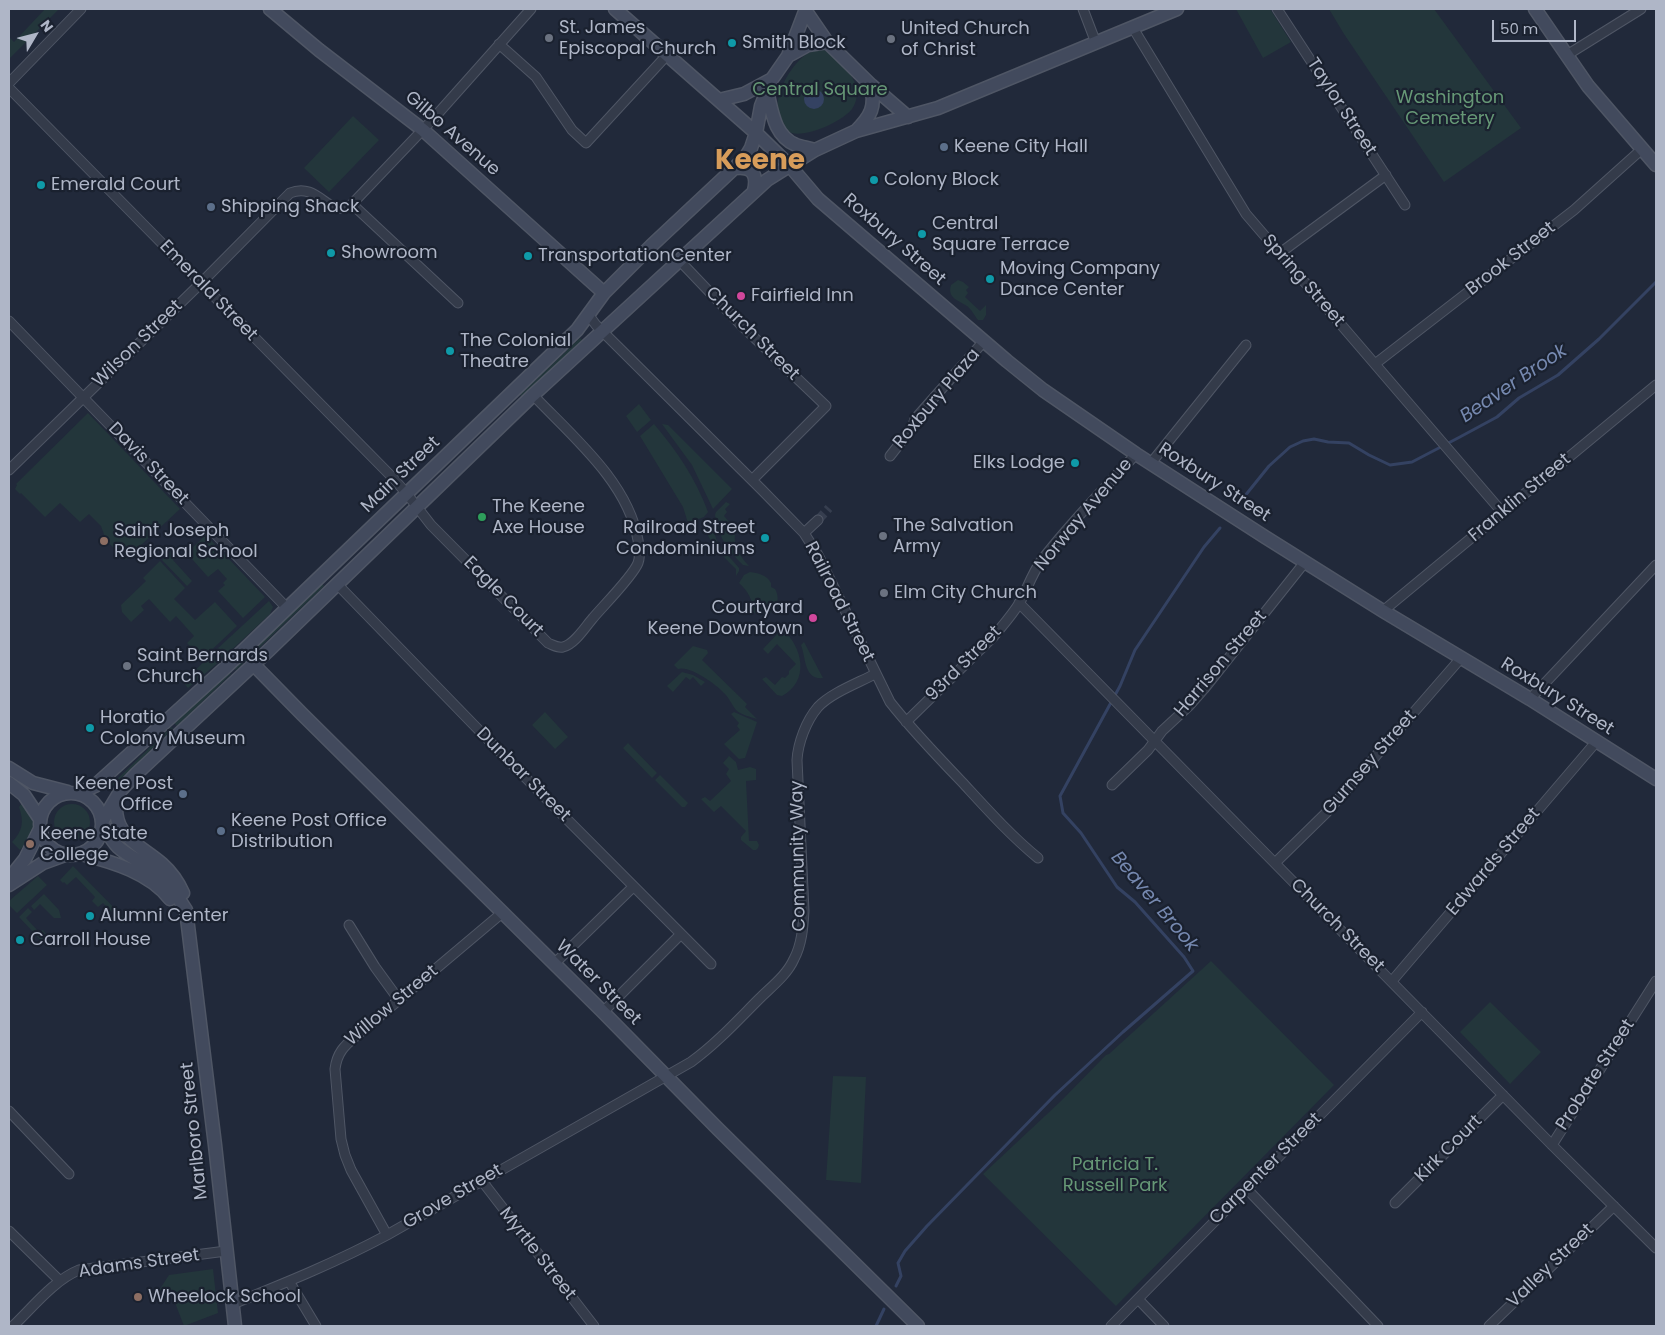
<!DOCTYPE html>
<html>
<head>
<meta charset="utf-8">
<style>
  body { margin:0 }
  #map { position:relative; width:1665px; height:1335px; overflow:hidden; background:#21293a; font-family:Poppins,sans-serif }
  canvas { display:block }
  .frame { position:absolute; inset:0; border:10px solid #afb6c7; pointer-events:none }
  .north { position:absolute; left:10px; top:10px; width:50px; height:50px; -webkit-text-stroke:4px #1a212f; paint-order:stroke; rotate:53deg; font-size:14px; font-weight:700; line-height:20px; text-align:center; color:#afb6c7 }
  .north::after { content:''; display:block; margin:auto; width:18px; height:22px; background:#afb6c7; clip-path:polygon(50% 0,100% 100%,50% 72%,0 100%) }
  .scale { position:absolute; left:1492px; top:20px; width:84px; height:22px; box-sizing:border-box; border:2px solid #afb6c7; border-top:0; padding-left:6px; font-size:15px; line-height:18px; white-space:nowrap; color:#afb6c7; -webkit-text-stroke:4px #1a212f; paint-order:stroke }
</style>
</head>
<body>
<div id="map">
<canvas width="1665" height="1335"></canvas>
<div class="frame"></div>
<div class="north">N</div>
<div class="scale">50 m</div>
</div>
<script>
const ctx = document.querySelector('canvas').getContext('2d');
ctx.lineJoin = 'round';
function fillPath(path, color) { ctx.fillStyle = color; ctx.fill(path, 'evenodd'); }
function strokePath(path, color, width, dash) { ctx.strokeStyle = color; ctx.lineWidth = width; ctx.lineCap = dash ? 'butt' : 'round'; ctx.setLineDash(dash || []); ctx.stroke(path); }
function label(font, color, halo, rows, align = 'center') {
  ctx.font = font + ' Poppins,sans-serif'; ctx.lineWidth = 4.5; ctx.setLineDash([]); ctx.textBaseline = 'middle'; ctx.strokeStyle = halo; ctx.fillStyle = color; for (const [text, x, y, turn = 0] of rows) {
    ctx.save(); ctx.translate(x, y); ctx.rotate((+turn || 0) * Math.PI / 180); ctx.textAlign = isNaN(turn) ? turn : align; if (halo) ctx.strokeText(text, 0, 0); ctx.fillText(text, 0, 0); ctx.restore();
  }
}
fillPath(new Path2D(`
  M45,9H59L9,59V39L10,38L14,42Z
  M1236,9H1270L1291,42L1263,58Z
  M1329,9H1434L1521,128L1444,182L1344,34Z
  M821,49C832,52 841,61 848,70C851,76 857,84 857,91C858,96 855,105 852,109C842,122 799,142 786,130C765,112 786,70 804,56C809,52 814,51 821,49Z
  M353,116L379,140L329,192L304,168Z
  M958,280L963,282L969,287L966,290L968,293L965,297L980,311L986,305V315L983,320H978C974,315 972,310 967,306C958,300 947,298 951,285Z
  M580,338L582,340L522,397L520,395Z
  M639,404L651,420L637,432L626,416Z
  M88,413L180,509L125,560L106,540L101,526L89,514L80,522L60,503L45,517L21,493L20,494L15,489L17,485L16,484Z
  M654,424C677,451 696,479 708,512L704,517L688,523L683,507L640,436Z
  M662,424L668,425L732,489L713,509L692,465Z
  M726,502L730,504L725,509L727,512L724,516L738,532L735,534C733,546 741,558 749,566L743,565C727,549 719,538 715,515L716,512Z
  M710,520L718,544L739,568V571L736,576V569C720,553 712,546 703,525Z
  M206,535L265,597L243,618L218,591L225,585L223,583L227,579L218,569L208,577L184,550L186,547L190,550Z
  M171,551L176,557L173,560L192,581L187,586L162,560Z
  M160,561L185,588L174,599L195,620L215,602L237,626L202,659L187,643L194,636L176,616L170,622L149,599L141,606L144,610L131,622L122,612L121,605L146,581L143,578Z
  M750,572C758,573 767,575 771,583C771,584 771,585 771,587C772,588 774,588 775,589C783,602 772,622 753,612C753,600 748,591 739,583L744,575Z
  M322,584L324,586L236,670L233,668Z
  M269,601L273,607L270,614L223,658L216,650Z
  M782,629C803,647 810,681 782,696L777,695L762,679L766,677L775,685L782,677L785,678L789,674V671L796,664L777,644L768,654L763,649Z
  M804,642L823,678C804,680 806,658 801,645Z
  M693,646L707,650L708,653L702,660L747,704L745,707L757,719C751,717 741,715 736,710C732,705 729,698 725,694C717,685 690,665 678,669L674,665Z
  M212,654L220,661L188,688L183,682Z
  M229,672L231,674L177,726L174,723Z
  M682,672L693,675L705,682L701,686L693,677L690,680L686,677L673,692L667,686Z
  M545,712L568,737L555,749L532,725Z
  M734,712L757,722L745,758L739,759L724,744L740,730L737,726L739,723L731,714Z
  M171,727L173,729L116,783L111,787L110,786Z
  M628,743L657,773L652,778L623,748Z
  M729,756L736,762L738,770L750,767L756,769V780L746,781L749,841H757L759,845L758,848L756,850H753L741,840V837L746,831L721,806L714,812L701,799L705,797L710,801L731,781L726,774L729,769L723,763Z
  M660,775L688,803L685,807H682L655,780Z
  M24,800C36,821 38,831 20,850L12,842C23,831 24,821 19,807Z
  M54 822a18 18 0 1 1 36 0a18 18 0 1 1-36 0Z
  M73,866L127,921L123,924L103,903L98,907L92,901L95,897L76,877L67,885L64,882L63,883L60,880Z
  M38,876L47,885L17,913L10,906L9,901Z
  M44,894L59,910L61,918H54L40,904L34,910L31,906Z
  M28,908L32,912L26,918L39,932L43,930L46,934V940L54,942L48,948L19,917Z
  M1211,961L1334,1085L1116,1306L983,1174L1061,1101L1106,1055L1109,1054Z
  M1490,1002L1541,1052L1510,1084L1460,1032Z
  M833,1076L866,1077L861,1183L826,1180Z
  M213,1269L218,1313L184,1326L172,1295L152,1301L169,1275Z`), '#23363b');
fillPath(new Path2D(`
  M804 99a10 10 0 1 1 20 0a10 10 0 1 1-20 0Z`), '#344262');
strokePath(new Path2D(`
  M1244,497L1269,466L1290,447L1303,441L1314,439L1328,442L1349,443L1369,455L1390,465L1412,462L1458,438L1497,417L1519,398L1558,375L1599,339L1656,282
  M896,1286L901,1276L898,1263L905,1251L927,1226L1055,1095L1123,1032L1193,971L1184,957L1135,902L1117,887L1081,833L1063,813L1060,796L1120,686L1135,650L1204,547L1220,528
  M876,1326L884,1309`), '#344262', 3);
strokePath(new Path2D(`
  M818,520L829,508`), '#363e4f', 9, [9, 4.5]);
const street = new Path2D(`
  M1083,9L1096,43
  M1277,9L1405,205
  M1133,28L1246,214L1502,512
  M499,44L536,77L572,130L586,143L668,54
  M1567,55L1641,9
  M9,83L81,9
  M9,88L393,478L407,494L431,525L548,643C553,645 557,648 563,647C575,644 585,627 593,618C603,606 633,576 638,563C641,555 639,548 638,540C628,482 572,436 533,395
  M352,204L458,303
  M1280,253L1386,175
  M679,260L740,324L826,406L752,480
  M591,312L590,317L596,325L762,490L804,533L818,555L890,702C912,730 937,756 962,782C986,808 1010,835 1038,858
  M9,321L287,608
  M1375,364L1574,210L1642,149
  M890,456L912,428L915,419L984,341
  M1151,463L1246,345
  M9,470L201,283L290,193C320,181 328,221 352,204L433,119L531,9
  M804,533L818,520
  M337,584L503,755L711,964
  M1019,603L1552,1145L1656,1248
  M1383,611L1656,385
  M1530,699L1656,565
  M906,722L994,636C1003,625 1013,614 1020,602C1027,589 1032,574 1041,561C1070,523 1104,489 1136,454
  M1112,785L1148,750L1162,731L1190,705L1204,689L1305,562
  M1275,863L1327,812L1461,658
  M349,925L375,967L399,1000
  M554,964L633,887
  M1392,981L1596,742
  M603,1012L681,934
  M9,1111L69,1174
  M1552,1145L1656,981
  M482,1181L594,1326
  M1246,1188L1378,1326
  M1395,1203L1503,1095
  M9,1231L60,1281
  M387,1235L351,1170L345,1155L341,1139L335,1069C337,1053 344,1046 356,1036L502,913
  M289,1281L316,1326
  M1138,1299L1164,1326
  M233,1304C285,1283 337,1262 387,1235L691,1062C716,1044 737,1021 759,999C771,987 787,975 794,959C802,944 803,927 804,911L797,760C798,743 806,721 818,707C831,693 858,683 875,674
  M13,1326C32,1308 54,1280 79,1270L226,1251
  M1111,1326L1422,1012
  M1489,1326L1614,1206`);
const secondary = new Path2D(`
  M270,9L319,50L423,130L604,293
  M615,9L756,133L790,166L818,199L1007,361L1043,390L1136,454L1265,537L1383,611L1530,699L1656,779
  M1535,9L1588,86L1656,165
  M805,10L827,42L871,85L908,117
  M788,56L808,45L827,42
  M767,91C772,111 774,136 796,145C802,147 809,148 815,150
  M719,100L744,94L772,79
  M856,131C871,116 876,107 871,85
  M735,168C752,166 758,174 754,191
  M253,664L302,714L603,1012L718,1129L918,1326
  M9,768L33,783L68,792
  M9,783L24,795L40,819
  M40 824a31 31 0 1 1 62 0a31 31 0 1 1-62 0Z
  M79,793L95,786L100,781L226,667L577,330L604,293L651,246L745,158L751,148L756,133L761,106L767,91L772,79L788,56L806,9
  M117,797C110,836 139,844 162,864C171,872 178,882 183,893
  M103,820L121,790L136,774L269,650L533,395L767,180L815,150L856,131L938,108L1177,9
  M103,825C108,833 112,841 118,847C129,857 143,862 154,871C168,882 177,895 186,910L215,1145L235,1326
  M81,854C113,862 150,873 170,899
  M9,879L25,859L40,829
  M9,885L43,863L65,855`);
strokePath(street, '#4f5665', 11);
strokePath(secondary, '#4f5665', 15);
strokePath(street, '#343b4a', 9);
strokePath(secondary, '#424a5d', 12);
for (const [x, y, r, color] of [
  [549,38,5,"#6b7280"],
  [891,39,5,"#6b7280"],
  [732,43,5,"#0f9aa8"],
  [944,147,5,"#5c6f8a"],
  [874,180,5,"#0f9aa8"],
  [41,185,5,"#0f9aa8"],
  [211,207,5,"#5c6f8a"],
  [922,234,5,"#0f9aa8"],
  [331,253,5,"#0f9aa8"],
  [528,256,5,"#0f9aa8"],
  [990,279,5,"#0f9aa8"],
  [741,296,5,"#d1479c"],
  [450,351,5,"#0f9aa8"],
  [1075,463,5,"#0f9aa8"],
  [482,517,5,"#2e9e5b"],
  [883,536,5,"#6b7280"],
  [765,538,5,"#0f9aa8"],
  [104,541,5,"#8d6e63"],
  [884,593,5,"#6b7280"],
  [813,618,5,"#d1479c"],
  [127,666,5,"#6b7280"],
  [90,728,5,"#0f9aa8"],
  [183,794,5,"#5c6f8a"],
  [221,831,5,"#5c6f8a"],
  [30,844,5,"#8d6e63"],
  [90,916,5,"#0f9aa8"],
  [20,940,5,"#0f9aa8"],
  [138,1297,5,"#8d6e63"]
]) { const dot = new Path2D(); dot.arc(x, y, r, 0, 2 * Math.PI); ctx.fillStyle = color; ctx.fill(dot); strokePath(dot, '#1a212f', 2); }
label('18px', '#afb6c7', '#1a212f', [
  ["St. James",559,28],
  ["Episcopal Church",559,49],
  ["United Church",901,29],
  ["of Christ",901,50],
  ["Smith Block",742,43],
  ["Keene City Hall",954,147],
  ["Colony Block",884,180],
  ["Emerald Court",51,185],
  ["Shipping Shack",221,207],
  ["Central",932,224],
  ["Square Terrace",932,245],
  ["Showroom",341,253],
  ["TransportationCenter",538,256],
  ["Moving Company",1000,269],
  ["Dance Center",1000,290],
  ["Fairfield Inn",751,296],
  ["The Colonial",460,341],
  ["Theatre",460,362],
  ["Elks Lodge",1065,463,"right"],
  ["The Keene",492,507],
  ["Axe House",492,528],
  ["The Salvation",893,526],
  ["Army",893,547],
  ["Railroad Street",755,528,"right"],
  ["Condominiums",755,549,"right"],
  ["Saint Joseph",114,531],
  ["Regional School",114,552],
  ["Elm City Church",894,593],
  ["Courtyard",803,608,"right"],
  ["Keene Downtown",803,629,"right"],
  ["Saint Bernards",137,656],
  ["Church",137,677],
  ["Horatio",100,718],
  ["Colony Museum",100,739],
  ["Keene Post",173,784,"right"],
  ["Office",173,805,"right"],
  ["Keene Post Office",231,821],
  ["Distribution",231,842],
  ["Keene State",40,834],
  ["College",40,855],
  ["Alumni Center",100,916],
  ["Carroll House",30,940],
  ["Wheelock School",148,1297]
], 'left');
label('18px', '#669876', '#1a212f', [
  ["Central Square",820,90],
  ["Washington",1450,98],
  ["Cemetery",1450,119],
  ["Patricia T.",1115,1165],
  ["Russell Park",1115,1186]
]);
label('18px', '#afb6c7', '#1a212f', [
  ["Taylor Street",1341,107,57],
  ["Gilbo Avenue",452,134,41],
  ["Roxbury Street",894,240,41],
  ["Brook Street",1511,259,-38],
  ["Spring Street",1303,281,49],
  ["Emerald Street",208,291,46],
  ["Church Street",752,334,45],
  ["Wilson Street",138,344,-44],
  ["Roxbury Plaza",937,399,-50],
  ["Davis Street",148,464,46],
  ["Main Street",401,475,-44],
  ["Roxbury Street",1214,483,33],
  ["Franklin Street",1520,498,-40],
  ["Norway Avenue",1084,515,-50],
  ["Eagle Court",503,597,45],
  ["Railroad Street",839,602,63],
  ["93rd Street",964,664,-45],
  ["Harrison Street",1221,664,-50],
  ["Roxbury Street",1557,697,32],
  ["Gurnsey Street",1370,763,-49],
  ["Dunbar Street",523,775,45],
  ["Community Way",799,856,-91],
  ["Edwards Street",1494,862,-50],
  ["Church Street",1337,926,45],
  ["Water Street",598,983,45],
  ["Willow Street",392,1006,-40],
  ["Probate Street",1596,1075,-57],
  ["Marlboro Street",195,1131,-96],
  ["Kirk Court",1449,1149,-45],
  ["Carpenter Street",1266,1169,-45],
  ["Grove Street",453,1197,-30],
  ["Myrtle Street",537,1254,52],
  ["Adams Street",139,1264,-8],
  ["Valley Street",1551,1266,-44]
]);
label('italic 19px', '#7689b0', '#1a212f', [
  ["Beaver Brook",1514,384,-34],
  ["Beaver Brook",1154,902,50]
]);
label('bold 28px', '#d79c5a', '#1a212f', [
  ["Keene",760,162]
]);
</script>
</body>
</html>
